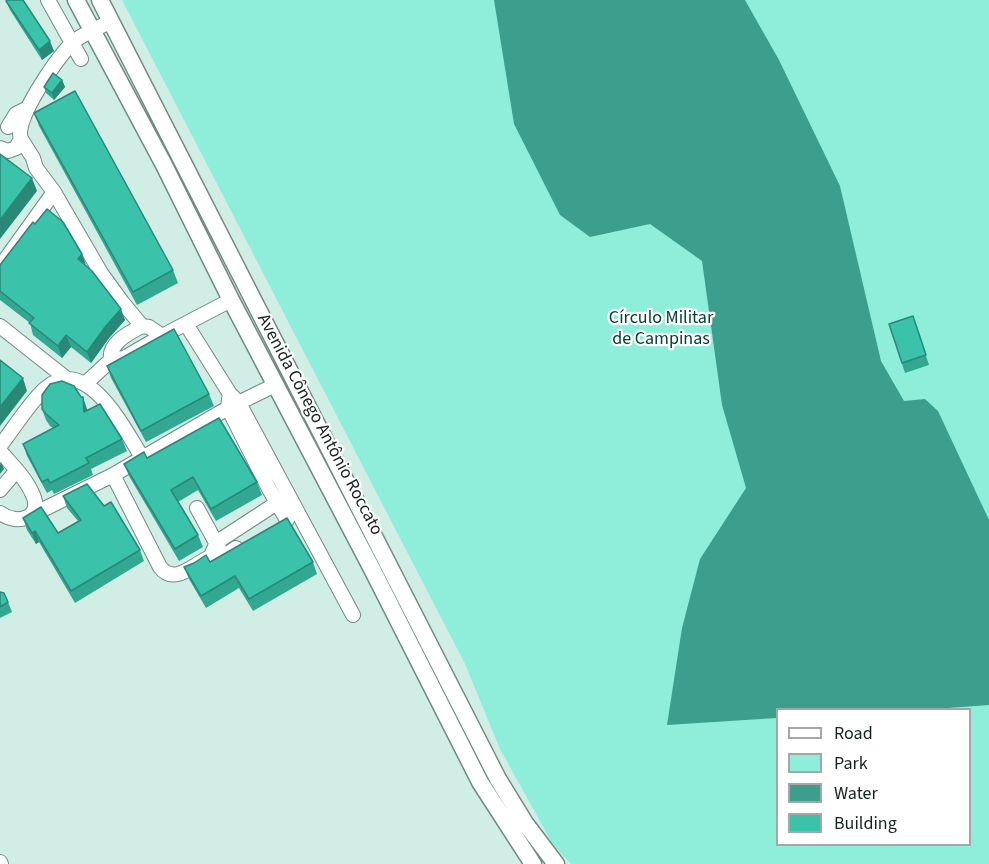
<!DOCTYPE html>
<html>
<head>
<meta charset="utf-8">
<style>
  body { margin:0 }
  #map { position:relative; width:989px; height:864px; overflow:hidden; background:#d1eee6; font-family:"Source Sans 3",sans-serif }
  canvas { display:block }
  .legend { position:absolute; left:776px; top:708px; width:195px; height:138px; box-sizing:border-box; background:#fff; border:2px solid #a3a7a6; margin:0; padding:8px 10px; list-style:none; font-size:18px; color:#182320 }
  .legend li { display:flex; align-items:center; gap:12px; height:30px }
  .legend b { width:30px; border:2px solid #a3a7a6 }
</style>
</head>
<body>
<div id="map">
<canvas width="989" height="864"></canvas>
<ul class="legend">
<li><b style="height:8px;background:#fff"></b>Road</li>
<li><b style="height:16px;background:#8eeeda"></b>Park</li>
<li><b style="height:16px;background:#3c9f8d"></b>Water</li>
<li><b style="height:16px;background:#3ac2aa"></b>Building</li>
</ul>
</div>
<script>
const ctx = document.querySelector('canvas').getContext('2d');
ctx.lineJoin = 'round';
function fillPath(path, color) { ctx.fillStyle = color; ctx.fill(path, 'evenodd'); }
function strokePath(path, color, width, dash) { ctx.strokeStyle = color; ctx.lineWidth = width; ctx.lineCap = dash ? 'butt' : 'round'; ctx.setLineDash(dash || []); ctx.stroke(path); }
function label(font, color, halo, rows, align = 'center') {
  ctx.font = font + ' "Source Sans 3",sans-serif'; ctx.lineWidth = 4.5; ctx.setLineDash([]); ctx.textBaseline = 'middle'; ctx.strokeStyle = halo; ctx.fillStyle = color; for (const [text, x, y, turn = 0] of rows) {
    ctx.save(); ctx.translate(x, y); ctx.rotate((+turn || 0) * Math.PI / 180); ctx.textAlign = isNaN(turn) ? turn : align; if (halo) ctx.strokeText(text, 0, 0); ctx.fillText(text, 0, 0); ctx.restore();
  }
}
fillPath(new Path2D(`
  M122,0H989V864H571L552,843L500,749L465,664ZM778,710H970V844H778Z`), '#8eeeda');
fillPath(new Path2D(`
  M494,0H745L779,60L840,186L881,361L904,401L925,399L938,411L989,520V705L920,710H778L777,718L667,725L682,628L700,559L746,488L722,405L702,261L650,224L590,237L560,215L514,124Z`), '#3c9f8d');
const minor = new Path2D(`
  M48,0L81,59
  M8,127L16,114L26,109
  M0,148L8,151L16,148L21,139C13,120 57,59 71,44C81,34 99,28 111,21
  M54,192L101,273L122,302L142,326
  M0,267L54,192L36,168L33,158L21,139
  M186,324L230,394L239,403L353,615
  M0,326L67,379
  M111,360C108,343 129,333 142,326L149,327L162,336
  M85,384L111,360L124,358L162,336L231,300
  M229,399L228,408L269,489L287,520
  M0,446C12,431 32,399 46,388C88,354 124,429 142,457
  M0,451C11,464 25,477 32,493C44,516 19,527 0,513
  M113,475L160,567C174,586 194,564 210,557C214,555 219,557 224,555C228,554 233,550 236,548
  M0,490L17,470
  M197,508L220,550
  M28,517L113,475L228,408L275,385
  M211,556L217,542L283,499
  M0,862L1,864`);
const major = new Path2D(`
  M76,0L164,165L231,300L372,569L480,782L533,864
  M100,0L498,779L525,823L556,864`);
strokePath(minor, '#708a84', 16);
strokePath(major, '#708a84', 19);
strokePath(minor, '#fff', 14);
strokePath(major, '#fff', 16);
fillPath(new Path2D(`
  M6,1L54,51L42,60L10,10Z
  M62,80L65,87L54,100L46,93L44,87Z
  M34,113L173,270L178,283L137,305L39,126Z
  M0,265H86L125,320L109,338L91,363L71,347L62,358L33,335L30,323L0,300Z
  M913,316L929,365L905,373L889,324Z
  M107,366L209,394L214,406L146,442L111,378Z
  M42,409H87V410L122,439L127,451L91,469L93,475L54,494L52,490L47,493L27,456L23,444L53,428L50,426L46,420Z
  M147,458L257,482L262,495L216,521L198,490L178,502L198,535L203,547L179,561L129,476L124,464Z
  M63,496L104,506L140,550L144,561L75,603L39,542L36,544L27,530L23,518L58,533L78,521L67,508Z
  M210,562H313L317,574L253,611L239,588L206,608L189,579L184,567Z
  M0,592L8,602L12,612L0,618Z`), '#32a792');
fillPath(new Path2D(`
  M50,41L54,51L42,60L39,50Z
  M62,80L65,87L54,100L52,93Z
  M32,178L37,191L0,239V220Z
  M82,254L86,265L78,259Z
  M121,309L125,320L109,338L91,363L87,352L105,327Z
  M66,335L71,347L62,358L58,346Z
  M23,378L27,391L0,426V407Z
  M83,397L87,409L88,423L84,412Z
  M1,462L4,469L0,474V465Z
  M35,531L39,542L36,544L32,533Z`), '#298877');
const building = new Path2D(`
  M7,0H23L50,41L39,50L6,1Z
  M53,73L62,80L52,93L44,87Z
  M75,91L173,270L133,292L34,113Z
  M0,154L32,178L0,220Z
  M47,209L63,222L82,254L78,259L92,271L121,309L105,327L87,352L66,335L58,346L29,323L34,318L0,291V265L33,222L35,224Z
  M913,316L926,355L902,363L889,324Z
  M174,329L209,394L141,431L107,366Z
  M0,360L23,378L0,407Z
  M62,381L74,386L81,397H83L84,412L100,404L122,439L86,458L89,463L50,483L48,479L42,482L23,444L59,425L46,414L42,409V395L50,384Z
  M219,418L257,482L211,509L193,477L171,490L198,535L175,549L124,464L144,452L147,458Z
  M87,484L104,506L111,502L140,550L71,591L35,531L32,533L23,518L41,507L58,533L81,520L63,496Z
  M287,518L313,562L249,599L235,576L201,596L184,567L194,563L206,555L210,562Z
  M0,592L4,593L8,602L0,607Z`);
fillPath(building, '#3ac2aa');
strokePath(building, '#298877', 1.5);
label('18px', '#024037', '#fff', [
  ["Círculo Militar",661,319],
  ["de Campinas",661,340]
]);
label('18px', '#182320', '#fff', [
  ["Avenida Cônego Antônio Roccato",319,425,62]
]);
</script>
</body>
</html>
